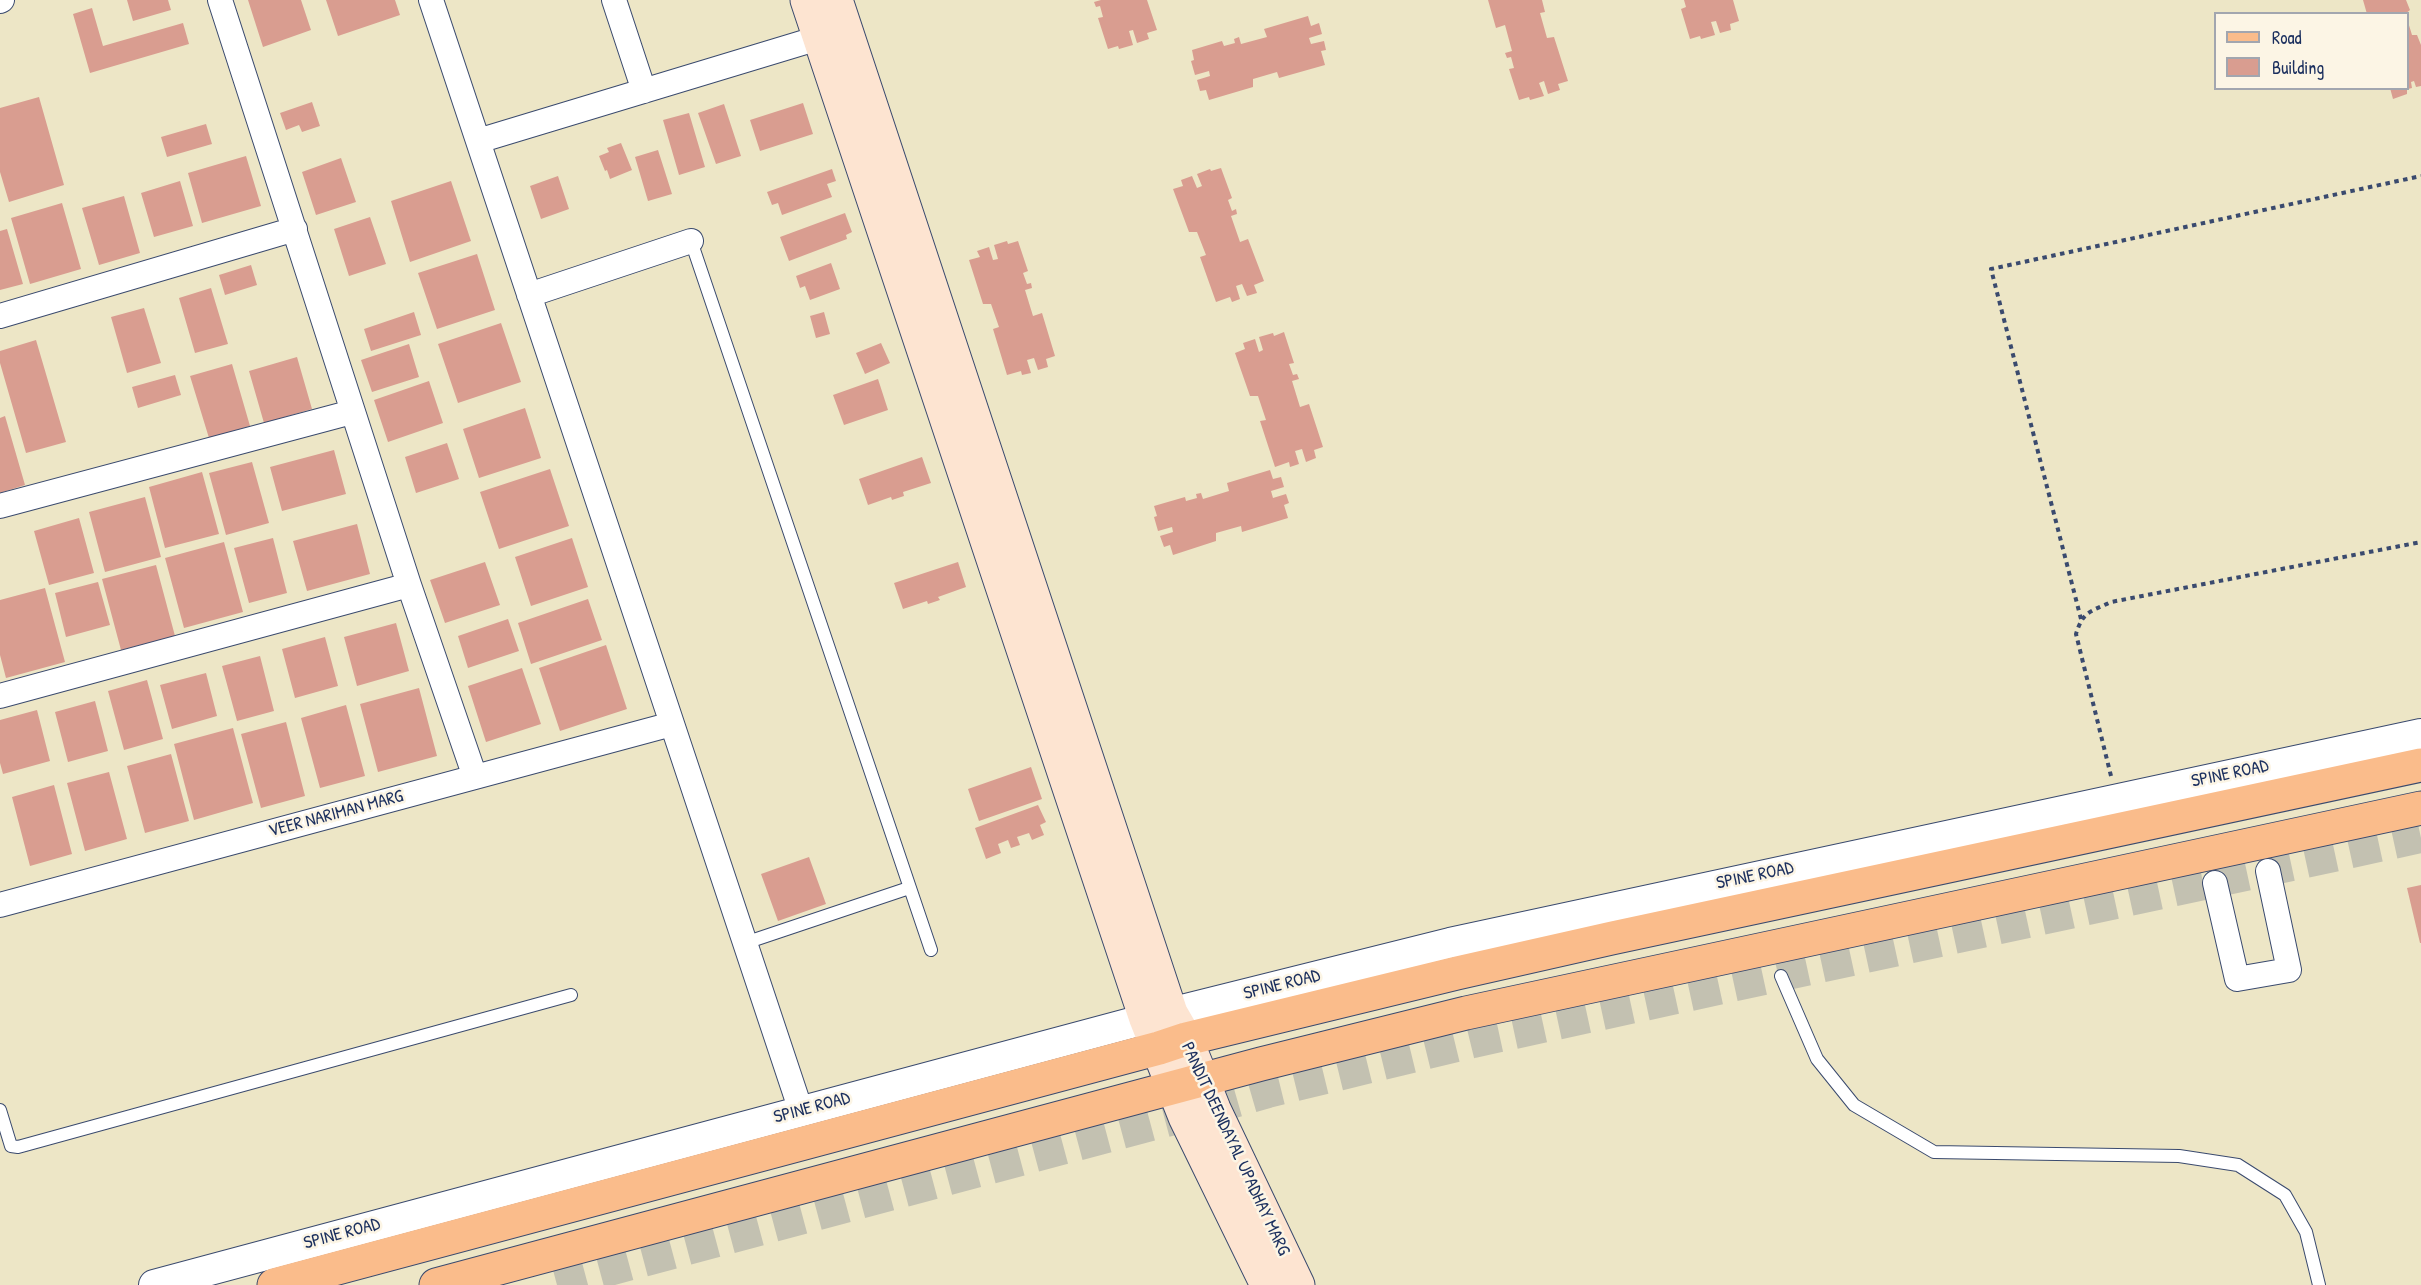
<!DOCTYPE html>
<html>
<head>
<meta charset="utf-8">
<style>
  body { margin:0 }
  #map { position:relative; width:2421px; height:1285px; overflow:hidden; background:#ede6c6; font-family:"Patrick Hand",sans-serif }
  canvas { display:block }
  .legend { position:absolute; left:2214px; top:12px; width:195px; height:78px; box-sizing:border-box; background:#fcf5e5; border:2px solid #a2a6af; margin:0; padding:8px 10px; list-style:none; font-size:18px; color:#1b2f5e }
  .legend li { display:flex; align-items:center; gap:12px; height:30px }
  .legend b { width:30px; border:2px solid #a2a6af }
</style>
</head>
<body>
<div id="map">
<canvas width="2421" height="1285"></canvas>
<ul class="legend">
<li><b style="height:8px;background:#fabc8b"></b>Road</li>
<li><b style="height:16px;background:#d99d90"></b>Building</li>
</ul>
</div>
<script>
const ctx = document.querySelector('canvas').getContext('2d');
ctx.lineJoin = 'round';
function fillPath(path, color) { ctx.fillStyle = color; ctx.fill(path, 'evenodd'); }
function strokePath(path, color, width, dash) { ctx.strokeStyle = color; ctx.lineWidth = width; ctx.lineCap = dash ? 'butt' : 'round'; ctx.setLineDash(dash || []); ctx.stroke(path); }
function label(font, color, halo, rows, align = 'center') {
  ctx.font = font + ' "Patrick Hand",sans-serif'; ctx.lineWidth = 5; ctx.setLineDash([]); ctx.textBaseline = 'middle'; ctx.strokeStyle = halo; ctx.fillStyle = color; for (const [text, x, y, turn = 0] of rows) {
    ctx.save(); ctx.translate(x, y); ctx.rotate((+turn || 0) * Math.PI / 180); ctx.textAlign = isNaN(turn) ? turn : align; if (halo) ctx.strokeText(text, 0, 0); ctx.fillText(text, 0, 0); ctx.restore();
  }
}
fillPath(new Path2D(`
  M127,0H168L171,10L133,21Z
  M248,0H301L311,30L263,47Z
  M326,0H395L400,15L338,36Z
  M1101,0H1147L1157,30L1147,33L1149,39L1137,43L1133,30L1129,31L1133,45L1119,49L1118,46L1108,49L1098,18L1103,17L1100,6L1096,7L1094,2Z
  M1488,0H1542L1545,12L1540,13L1547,38L1554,37L1568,81L1558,84L1560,90L1548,94L1544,81L1539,83L1544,96L1530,100L1529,97L1519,100L1509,69L1514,68L1511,57L1507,58L1505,53L1512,51L1505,25L1496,28Z
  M1684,0H1733L1739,21L1730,24L1731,30L1720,33L1716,21L1711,22L1715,35L1701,39L1700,36L1690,39L1681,9L1686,7Z
  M2363,0H2406L2410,10L2405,14H2367Z
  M92,8L103,46L183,23L189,44L90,73L73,14Z
  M1308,16L1311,26L1319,23L1322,34L1309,38L1311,44L1324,41L1326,50L1321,51L1325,65L1279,78L1277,72L1253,79V87L1209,100L1206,90L1200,91L1197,80L1210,76L1209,71L1195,75L1191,61L1194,60L1192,50L1222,41L1224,46L1235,43L1234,39L1239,37L1241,44L1267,37L1264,29Z
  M2408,22L2412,35H2417L2421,45V86L2416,87L2414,81L2411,82L2412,88L2408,89Z
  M2390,88H2407V94L2393,99Z
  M39,97L64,185L9,202L0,172V108Z
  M312,102L320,126L302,132L299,125L286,130L280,113Z
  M803,103L813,134L760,151L750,120Z
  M724,104L741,156L716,164L698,113Z
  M689,113L705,167L679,175L663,120Z
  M206,124L212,144L167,157L161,137Z
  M621,143L632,170L610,179L607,170L605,171L599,156L609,152L607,148Z
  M658,150L672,194L648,201L635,157Z
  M246,156L261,206L202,223L188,173Z
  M341,158L356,202L316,215L302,172Z
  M1221,168L1232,198L1228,200L1232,211L1236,209L1237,214L1231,216L1240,242L1248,239L1264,281L1254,285L1257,293L1247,296L1242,284L1236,286L1240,299L1232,302L1230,297L1216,302L1200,257L1206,255L1197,232H1189L1173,189L1183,186L1181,180L1192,176L1197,188L1202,186L1197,174L1210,169L1211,171Z
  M832,169L836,181L827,184L832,197L782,215L778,203L772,205L767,192Z
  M558,176L569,209L541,219L530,186Z
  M180,181L193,226L154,237L141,193Z
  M451,181L471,241L410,262L391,201Z
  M124,196L140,253L99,265L82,208Z
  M62,203L81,269L30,284L11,218Z
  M845,213L852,232L846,235L847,239L789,261L780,237Z
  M370,217L386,264L349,276L334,229Z
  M7,229L23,284L0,290V231Z
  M1007,241L1008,244L1018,241L1028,271L1023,273L1027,284L1031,283L1032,288L1025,290L1033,316L1042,313L1055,356L1046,359L1048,367L1038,370L1034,358L1027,360L1031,373L1022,375L1021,371L1007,375L993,329L999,327L991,304H983L969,260L980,257L977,251L989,247L993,260L998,259L994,245Z
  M477,254L495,310L437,329L418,273Z
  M831,263L840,289L810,300L805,286L800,288L796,276Z
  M251,265L257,285L225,295L219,275Z
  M211,288L228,344L195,353L179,298Z
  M144,308L161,363L127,373L111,317Z
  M414,312L421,335L371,351L364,329Z
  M824,312L830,334L816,338L810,316Z
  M501,323L521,382L458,403L438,344Z
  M1284,332L1294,363L1289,364L1293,375L1297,374L1299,379L1292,381L1300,407L1309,404L1323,447L1314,450L1316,458L1306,462L1302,449L1295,451L1299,464L1290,467L1289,462L1275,467L1260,421L1266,420L1258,396H1250L1235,353L1245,349L1243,343L1255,339L1259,352L1263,350L1259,337L1273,333L1274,336Z
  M36,340L66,442L26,453L0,363V351Z
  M881,343L890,363L865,374L856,353Z
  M409,344L419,377L372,392L361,360Z
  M297,357L312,409L264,423L249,371Z
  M232,364L250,426L209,438L190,376Z
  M175,375L181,395L138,408L132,387Z
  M878,379L888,410L844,425L833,395Z
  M429,381L443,423L388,442L374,400Z
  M525,408L541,458L479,478L463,429Z
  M5,416L25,485L0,493V418Z
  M447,443L459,479L416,493L405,457Z
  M334,450L346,494L282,511L270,467Z
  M922,457L931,483L903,492L904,496L892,500L891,497L868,505L859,479Z
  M252,462L269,523L226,535L209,473Z
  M550,469L569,526L499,549L480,492Z
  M1270,470L1273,479L1281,477L1284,487L1271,491L1273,498L1286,494L1289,503L1284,505L1288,518L1242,532L1241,526L1216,533V541L1173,555L1170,545L1164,547L1160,536L1173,532L1172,527L1158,531L1154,517L1157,516L1154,506L1185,497L1186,501L1197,498L1196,494L1201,493L1203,499L1229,491L1227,483Z
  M202,472L219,534L165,548L149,487Z
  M145,497L161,557L105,572L89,512Z
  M79,518L94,573L49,585L34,531Z
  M357,524L370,574L307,591L293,541Z
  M273,538L287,593L249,603L234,548Z
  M572,538L588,587L531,606L515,557Z
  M224,542L243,612L184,628L165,558Z
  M485,562L500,605L445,623L430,580Z
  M958,562L966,587L938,597L940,600L928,604L927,601L903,609L894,583Z
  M156,565L175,636L121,650L102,579Z
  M98,582L110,625L66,637L55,593Z
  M45,588L65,662L6,678L0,655V600Z
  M588,599L602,640L531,664L518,623Z
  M508,619L519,651L468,668L458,636Z
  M396,623L409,671L357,686L344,637Z
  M325,637L338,686L295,698L282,649Z
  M606,645L627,709L560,731L539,668Z
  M260,656L274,711L237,721L222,666Z
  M522,668L541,724L486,742L468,686Z
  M206,673L217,716L172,729L160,685Z
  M147,680L163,739L124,750L108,691Z
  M419,688L437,756L378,772L360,704Z
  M95,701L108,751L68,762L55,712Z
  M346,705L365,776L320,788L301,718Z
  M37,710L50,761L3,774L0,763V720Z
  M286,722L305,796L261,808L241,734Z
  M233,728L253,803L194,820L174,744Z
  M171,754L189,821L145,833L127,766Z
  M1031,767L1042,799L979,821L968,789Z
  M109,772L127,839L85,851L67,783Z
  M54,785L72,854L30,866L12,797Z
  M1038,805L1046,822L1040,825L1044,835L1032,840L1029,833L1017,837L1020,845L1011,848L1008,840L998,844L1001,853L986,859L975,828Z
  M809,857L826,904L778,921L761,874Z
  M2421,885V943H2420L2407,888Z`), '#d99d90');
strokePath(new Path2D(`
  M557,1285L1185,1117L1268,1093L1473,1043L2421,838`), '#c3c1b1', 30, [30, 15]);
const service = new Path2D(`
  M691,241L931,950
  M745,943L909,888
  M1781,976L1817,1059L1854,1105L1934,1152L2179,1156L2238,1165L2285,1195L2306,1232L2319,1285
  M0,1110L11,1146L18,1147L571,995`);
const minor = new Path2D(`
  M220,0L409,585L475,777
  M431,0L801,1111
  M614,0L644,91
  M0,1L2,0
  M478,141L835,33
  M529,295L691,241
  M0,316L295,229
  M0,506L352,412
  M0,696L409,585
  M2215,883L2237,979L2289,970L2268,871
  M0,905L672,724`);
const tertiary = new Path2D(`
  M154,1285L1146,1019L1450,943L2421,734`);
const secondary = new Path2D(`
  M807,0L1146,1019L1185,1117L1267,1285
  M836,0L1171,1013L1186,1039L1214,1109L1298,1285`);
const primary = new Path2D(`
  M274,1285L1159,1048L1186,1039L1457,973L1612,938L2421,765
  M436,1285L1261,1064L1466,1013L2421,808`);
strokePath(service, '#3a4a6e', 14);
strokePath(minor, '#3a4a6e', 26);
strokePath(tertiary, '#3a4a6e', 32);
strokePath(secondary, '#3a4a6e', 35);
strokePath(primary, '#3a4a6e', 35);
strokePath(new Path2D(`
  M2081,619L1991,269L2421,176
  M2111,776L2076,634C2083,611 2090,612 2111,602L2421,542`), '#3a4a6e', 4, [4.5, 4.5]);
strokePath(service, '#fff', 12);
strokePath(minor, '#fff', 24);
strokePath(tertiary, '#fff', 30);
strokePath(secondary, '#fde4d1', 33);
strokePath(primary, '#fabc8b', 33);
label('18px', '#1b2f5e', '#fcf5e5', [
  ["SPINE ROAD",2230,774,-12],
  ["VEER NARIMAN MARG",336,814,-15],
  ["SPINE ROAD",1755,876,-12],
  ["SPINE ROAD",1282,985,-14],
  ["SPINE ROAD",812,1108,-15],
  ["PANDIT DEENDAYAL UPADHAY MARG",1235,1149,65],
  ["SPINE ROAD",342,1234,-15]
]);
</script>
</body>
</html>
